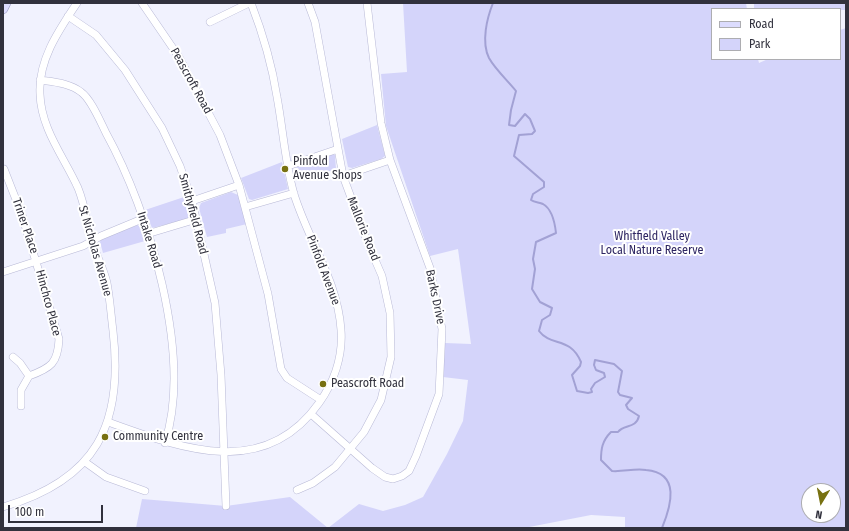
<!DOCTYPE html>
<html>
<head>
<meta charset="utf-8">
<style>
  body { margin:0 }
  #map { position:relative; width:849px; height:531px; overflow:hidden; background:#f1f2fe; font-family:"Fira Sans Condensed",sans-serif }
  canvas { display:block }
  .frame { position:absolute; inset:0; border:4px solid #31313d; pointer-events:none }
  .legend { position:absolute; left:711px; top:8px; width:130px; height:52px; box-sizing:border-box; background:#fff; border:1px solid #adadb1; margin:0; padding:5px 7px; list-style:none; font-size:12px; color:#31313d }
  .legend li { display:flex; align-items:center; gap:8px; height:20px }
  .legend b { width:20px; border:1px solid #adadb1 }
  .north { position:absolute; left:801px; top:483px; width:40px; height:40px; box-sizing:border-box; background:#fff; border:1px solid #adadb1; border-radius:50%; rotate:190deg; font-size:11px; font-weight:700; line-height:16px; text-align:center; color:#31313d }
  .north::after { content:''; display:block; margin:auto; width:14px; height:18px; background:#787111; clip-path:polygon(50% 0,100% 100%,50% 72%,0 100%) }
  .scale { position:absolute; left:8px; top:505px; width:95px; height:18px; box-sizing:border-box; border:2px solid #31313d; border-top:0; padding-left:5px; font-size:12px; line-height:14px; white-space:nowrap; color:#31313d; -webkit-text-stroke:3px #fff; paint-order:stroke }
</style>
</head>
<body>
<div id="map">
<canvas width="849" height="531"></canvas>
<div class="frame"></div>
<ul class="legend">
<li><b style="height:5px;background:#dcdcfe"></b>Road</li>
<li><b style="height:11px;background:#d4d4fa"></b>Park</li>
</ul>
<div class="north">N</div>
<div class="scale">100 m</div>
</div>
<script>
const ctx = document.querySelector('canvas').getContext('2d');
ctx.lineJoin = 'round';
function fillPath(path, color) { ctx.fillStyle = color; ctx.fill(path, 'evenodd'); }
function strokePath(path, color, width, dash) { ctx.strokeStyle = color; ctx.lineWidth = width; ctx.lineCap = dash ? 'butt' : 'round'; ctx.setLineDash(dash || []); ctx.stroke(path); }
function label(font, color, halo, rows, align = 'center') {
  ctx.font = font + ' "Fira Sans Condensed",sans-serif'; ctx.lineWidth = 4; ctx.setLineDash([]); ctx.textBaseline = 'middle'; ctx.strokeStyle = halo; ctx.fillStyle = color; for (const [text, x, y, turn = 0] of rows) {
    ctx.save(); ctx.translate(x, y); ctx.rotate((+turn || 0) * Math.PI / 180); ctx.textAlign = isNaN(turn) ? turn : align; if (halo) ctx.strokeText(text, 0, 0); ctx.fillText(text, 0, 0); ctx.restore();
  }
}
fillPath(new Path2D(`
  M403,3H746L747,9H712V59H758L759,63L768,59H840V30L846,28V528H625V517L591,515L524,528H136L142,499L226,506L290,497L328,528L359,504L383,511L405,505L423,497L447,454L463,421L468,380L443,377L445,343L471,344L458,249L430,256L386,126L381,74L407,72ZM809,491H833V515H809Z
  M754,3H845L846,10L754,9Z
  M377,125L385,156L381,159L352,168L348,167L342,139Z
  M329,154L335,155L336,169L299,181L296,168L298,166Z
  M282,162L288,189L252,200L249,199L241,178Z
  M231,192L238,195L247,224L226,229V233L207,237L199,208L201,203Z
  M187,196L193,215L191,218L152,228L145,210Z
  M138,225L140,227L145,241L103,253L100,242L101,238Z`), '#d4d4fa');
strokePath(new Path2D(`
  M493,3C487,18 481,42 489,58C495,69 508,81 516,91L511,110L509,125L515,126L525,114L530,119L535,131L532,134L519,135L514,156L544,182V187L533,194L531,200C535,203 539,202 543,204C552,209 555,224 556,233L536,242L533,259L535,269L532,289L540,302L552,308L550,315L542,320L539,331C551,347 570,336 581,362L580,366L572,375L577,391L588,393L592,392L591,389L595,383L605,377L604,373L596,370L594,365L595,360L614,364L622,371L618,392L620,395L632,398L626,405L628,409L639,416C636,429 624,424 618,432H611C602,441 601,449 601,460L612,471C623,472 635,468 646,470C681,473 671,506 662,528`), '#a2a1d4', 2);
const minor = new Path2D(`
  M142,3L179,57L220,135L239,185L268,294L281,369L287,378L321,400
  M68,16L96,35L125,70L162,128L180,166L192,201L215,303L221,375L226,506
  M210,22L249,3
  M40,80C54,82 70,83 81,92C91,99 100,121 106,133C149,211 193,355 165,443
  M288,166L338,149
  M4,169L22,215L59,339C58,363 51,368 29,376L21,390V406
  M343,176L390,160
  M192,201L239,185
  M245,207L294,193
  M147,234L197,219
  M3,272L83,246L101,236L142,219
  M13,357L20,363L29,376
  M311,414L372,468L385,477L393,479L402,476L409,471L416,456L439,394L442,329L430,268L390,160L381,123L367,3
  M108,422C180,448 264,481 319,403C334,382 343,356 341,330C338,281 308,240 294,194C285,163 283,129 277,97C272,65 263,34 251,3
  M85,462L106,477L145,491
  M297,490L313,483L335,467L364,432L381,400L391,357L390,313L382,276L369,246L343,176L315,22L308,3
  M3,507C96,480 124,425 113,331C111,315 110,299 107,283C104,269 96,255 92,241C87,223 85,205 78,188C64,157 41,129 40,94C38,60 59,30 77,3`);
const major = new Path2D(`
  M3,9L6,3`);
strokePath(minor, '#b8b9d6', 8);
strokePath(major, '#9191ba', 10);
strokePath(minor, '#fff', 7);
strokePath(major, '#dcdcfe', 9);
for (const [x, y, r, color] of [
  [285,169,4,"#787111"],
  [323,384,4,"#787111"],
  [105,437,4,"#787111"]
]) { const dot = new Path2D(); dot.arc(x, y, r, 0, 2 * Math.PI); ctx.fillStyle = color; ctx.fill(dot); strokePath(dot, '#fff', 1.5); }
label('12px', '#31313d', '#fff', [
  ["Peascroft Road",191,81,61],
  ["Smithyfield Road",193,214,75],
  ["Triner Place",25,226,71],
  ["Mallorie Road",363,229,68],
  ["Intake Road",149,240,73],
  ["St Nicholas Avenue",95,251,74],
  ["Pinfold Avenue",323,270,69],
  ["Barks Drive",435,297,78],
  ["Hinchco Place",48,303,75]
]);
label('12px', '#31313d', '#fff', [
  ["Pinfold",293,162],
  ["Avenue Shops",293,176],
  ["Peascroft Road",331,384],
  ["Community Centre",113,437]
], 'left');
label('12px', '#2d2562', '#fff', [
  ["Whitfield Valley",652,237],
  ["Local Nature Reserve",652,251]
]);
</script>
</body>
</html>
